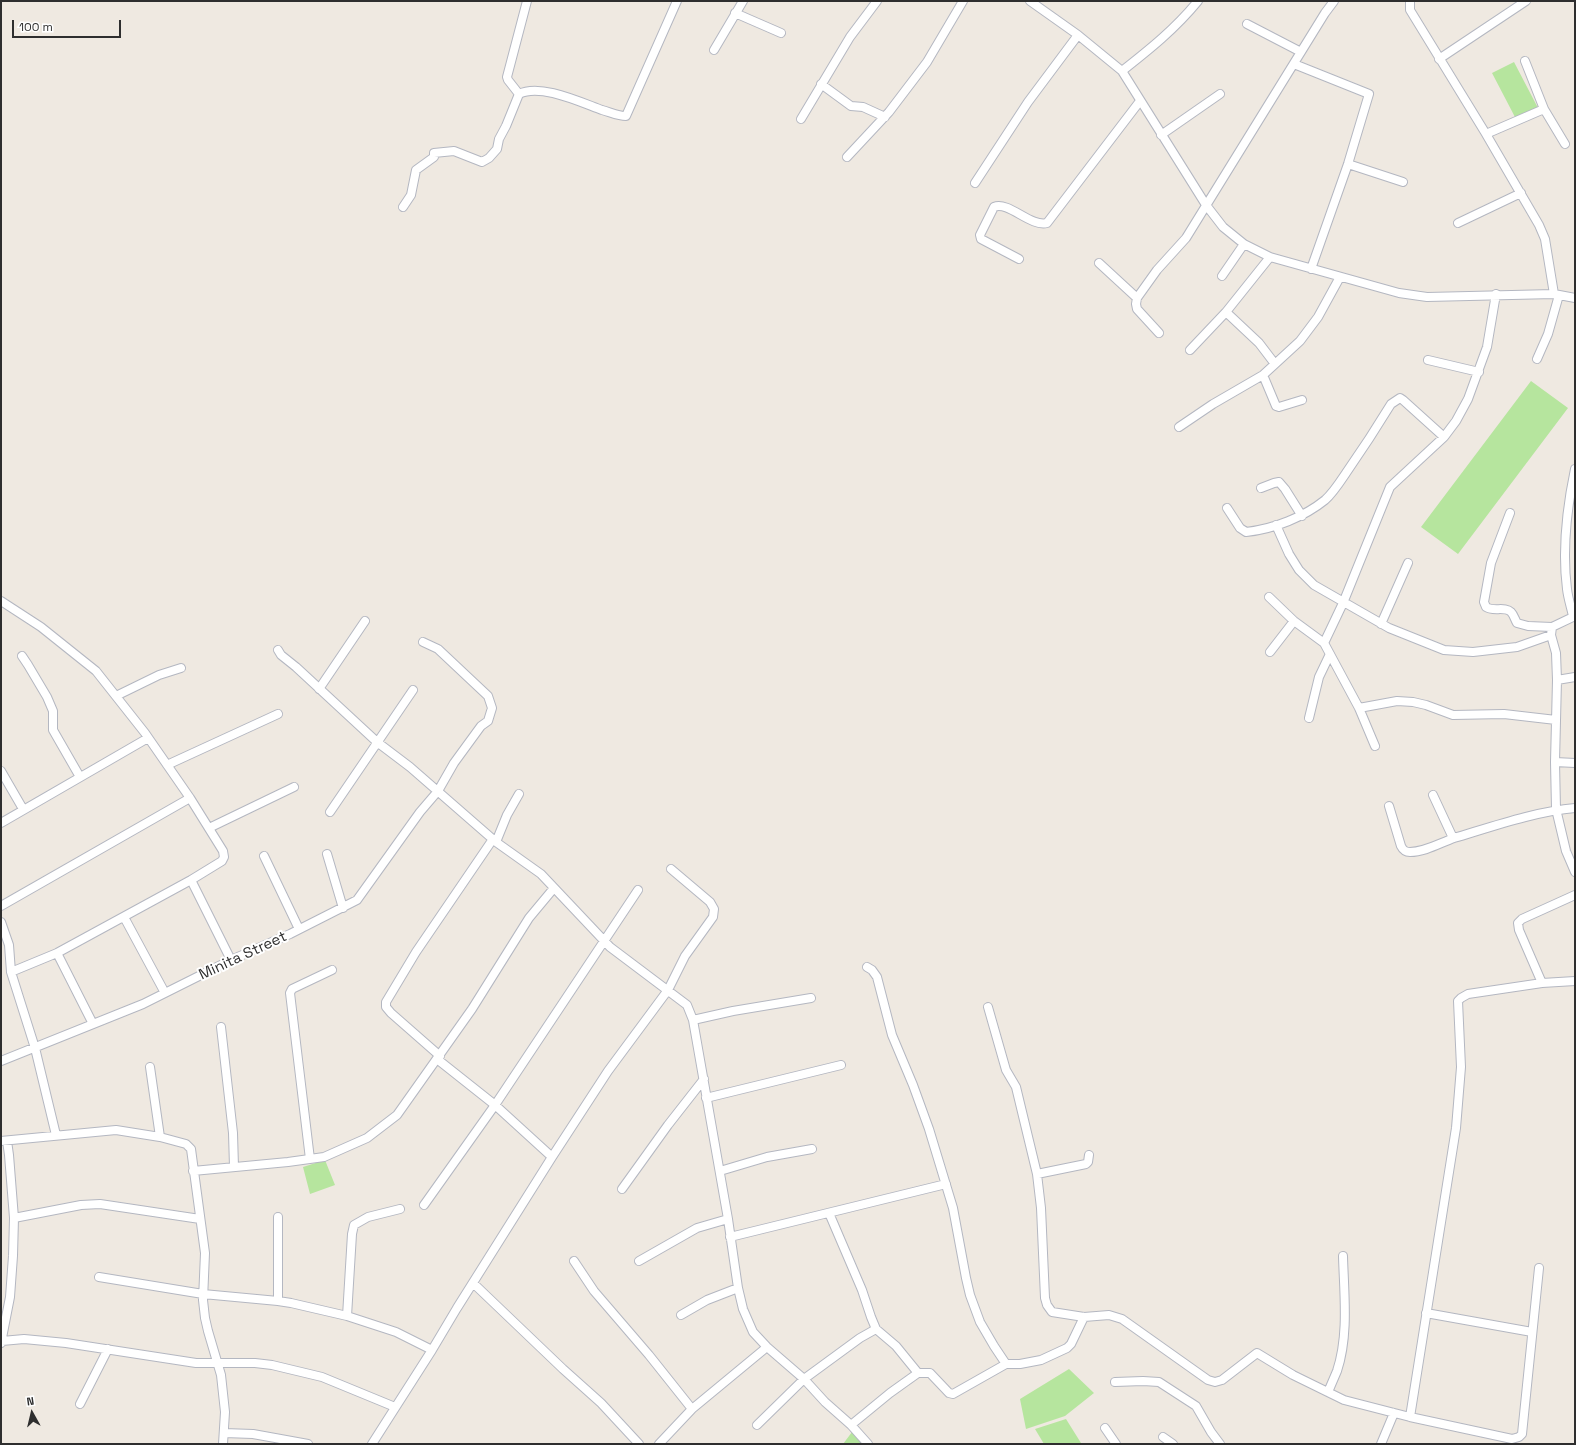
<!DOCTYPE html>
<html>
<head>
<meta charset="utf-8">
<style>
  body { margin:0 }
  #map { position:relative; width:1576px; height:1445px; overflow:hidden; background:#efe9e1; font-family:"Space Grotesk",sans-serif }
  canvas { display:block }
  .frame { position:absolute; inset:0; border:2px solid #2e2e2e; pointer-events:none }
  .north { position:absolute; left:12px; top:1393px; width:40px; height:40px; -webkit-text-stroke:3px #fff; paint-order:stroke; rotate:352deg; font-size:11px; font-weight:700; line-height:16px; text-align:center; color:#2e2e2e }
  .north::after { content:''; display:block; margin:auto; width:14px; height:18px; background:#2e2e2e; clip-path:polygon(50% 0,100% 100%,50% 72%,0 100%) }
  .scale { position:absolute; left:12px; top:20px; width:109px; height:18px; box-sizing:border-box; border:2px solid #2e2e2e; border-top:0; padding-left:5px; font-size:12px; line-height:14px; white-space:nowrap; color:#2e2e2e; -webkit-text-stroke:3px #fff; paint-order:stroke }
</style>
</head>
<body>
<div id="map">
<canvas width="1576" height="1445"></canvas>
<div class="frame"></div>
<div class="north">N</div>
<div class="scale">100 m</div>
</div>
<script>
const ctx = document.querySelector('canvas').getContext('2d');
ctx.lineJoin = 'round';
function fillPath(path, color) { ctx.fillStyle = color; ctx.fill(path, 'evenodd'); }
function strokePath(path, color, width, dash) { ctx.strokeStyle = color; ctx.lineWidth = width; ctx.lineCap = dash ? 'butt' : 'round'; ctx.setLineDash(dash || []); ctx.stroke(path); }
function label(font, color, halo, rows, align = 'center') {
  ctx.font = font + ' "Space Grotesk",sans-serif'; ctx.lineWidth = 4; ctx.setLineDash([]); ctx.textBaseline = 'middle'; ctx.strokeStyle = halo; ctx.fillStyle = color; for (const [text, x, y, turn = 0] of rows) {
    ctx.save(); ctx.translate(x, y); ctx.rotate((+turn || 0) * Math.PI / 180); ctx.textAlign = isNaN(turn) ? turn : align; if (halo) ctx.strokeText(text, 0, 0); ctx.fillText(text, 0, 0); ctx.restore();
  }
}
fillPath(new Path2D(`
  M1514,62L1538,108L1516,119L1492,73Z
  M1531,381L1568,408L1458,554L1421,527Z
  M325,1160L335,1185L310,1194L303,1167Z
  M1069,1369L1094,1393L1065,1416L1026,1429L1020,1399Z
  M1066,1419L1081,1443L1079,1444H1044L1035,1429Z
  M852,1432L862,1444H843Z`), '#b6e59e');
const minor = new Path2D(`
  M1030,1L1078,35L1122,71L1206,205L1223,227L1244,244L1270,257L1399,293L1427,297L1554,294L1575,298
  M1410,1V10L1486,134L1539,225L1545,239L1554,294
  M735,13L781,33
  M1247,24L1301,52
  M714,50L743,1
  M1439,59L1526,1
  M1525,61L1544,109L1565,144
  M1294,64L1369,94L1348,164L1311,269
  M1122,71C1150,49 1175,29 1198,1
  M821,84L851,106L863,107L885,117
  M519,94L508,80L507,77L527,1
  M801,119L850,37L877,1
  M1486,134L1544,109
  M1161,135L1220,94
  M847,157L889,112L927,62L963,1
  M1348,164L1403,182
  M975,183L1028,102L1078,35
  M403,207L411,195L416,170L434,157V153L454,151L482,162L489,158L497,149L499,139L506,126L519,94C540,83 580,102 602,110C610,112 618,116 626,116L677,1
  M1458,223L1521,193
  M1019,259L981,239L980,235L994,207C1009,201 1030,227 1047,223L1140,101
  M1099,263L1137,298
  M1222,276L1244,244
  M1226,312L1259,343L1275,364
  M1159,333L1137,309L1136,304L1137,298L1157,270L1186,238L1325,13L1334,1
  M1190,350L1226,312L1270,257
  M1537,359L1548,334L1559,295
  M1428,360L1479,372
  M1263,375L1276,406L1279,407L1302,400
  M1179,427L1213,404L1263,375L1275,364L1300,341L1318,317L1340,277
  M1261,488L1274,483L1279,482L1285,489L1302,516
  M1227,508L1240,528L1246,532C1274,529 1304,517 1325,500C1333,493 1340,482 1346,473C1362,450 1377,427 1391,404L1400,398L1403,400L1444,437
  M1510,513L1491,563L1484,602L1486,607C1493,612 1505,606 1511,612C1514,615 1515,620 1517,623L1528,626L1552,627L1575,616
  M1276,525L1289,554L1299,570L1314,585L1389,628L1444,650L1473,652L1517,647L1551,635
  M1269,597L1294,621L1324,643L1359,708L1375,746
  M1,601L41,627L96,671L145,733L190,798L223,851L224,857L222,861L191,880L57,953L11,972
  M1573,616C1571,607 1568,598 1567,589C1562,550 1567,507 1575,469
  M1381,624L1408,563
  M1552,627L1551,635L1556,653L1557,680L1555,762L1556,809L1566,851L1575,872
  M1324,643L1343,603L1390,487L1444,437L1456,421L1468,399L1487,347L1496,294
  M278,650L281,655L296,667L377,742L410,767L496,842L541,874L610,947L687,1005L693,1020L728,1219L738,1288L743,1309L753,1332L767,1347L804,1379L825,1402L851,1425L868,1444
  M1270,652L1294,621
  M22,656L28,665L47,697L53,711V730L80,777
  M1557,680L1575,677
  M319,689L365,621
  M116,696L159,675L181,668
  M1359,708L1397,701L1413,702L1426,705L1453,715L1504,714L1556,720
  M1309,718L1319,677L1330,654
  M1555,762L1575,763
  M167,765L278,714
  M1,771L23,809
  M1433,795L1453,838
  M1389,806L1401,846C1403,850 1405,852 1410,852C1425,852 1440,843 1454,838C1491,827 1537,811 1575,808
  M330,812L413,690
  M1,823L148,738
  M209,828L294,787
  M496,842L507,815L519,794
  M327,854L343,908
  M264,856L299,929
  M191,880L231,960
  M1,906L190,798
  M124,917L165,993
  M1,922L9,945L11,972L35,1048L56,1135
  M57,953L93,1024
  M867,967L872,970L877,977L892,1035L913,1085L929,1129L953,1208L966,1278L970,1295L980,1322L994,1346L1006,1364
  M1542,983L1519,930L1518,923L1522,919L1575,895
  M988,1007L1006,1070L1016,1087L1037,1174L1041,1208L1045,1298L1047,1305L1052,1312L1084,1317L1109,1315L1122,1319L1208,1380L1215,1382L1222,1380L1257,1353L1293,1375L1344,1400L1410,1417L1512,1439L1519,1437L1522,1434L1539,1268
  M693,1020L733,1011L811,998
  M221,1027L233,1133L234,1167
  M440,1056L391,1013L386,1007V1002L416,952L493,839
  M437,1059L495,1105L552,1157
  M1,1061L143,1004L231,960L290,934L357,900L420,812L438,791L454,763L481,726L488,721L492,708L488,696L438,649L423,642
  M150,1067L160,1137
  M706,1098L841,1065
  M1,1141L116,1130L160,1137L186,1144L191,1149L205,1253L203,1300L205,1318L208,1331L221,1375L225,1412L223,1444
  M310,1159L290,993L292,989L332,970
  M193,1171L288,1162L324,1157L367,1138L397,1115L472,1009L529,918L554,888
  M720,1171L767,1157L812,1149
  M1037,1174L1086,1164L1088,1162L1089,1155
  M622,1189L668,1125L704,1079
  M424,1205L495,1105L638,890
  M14,1218L81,1205L100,1204L200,1219
  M730,1237L946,1184
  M574,1261L594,1291L649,1355L692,1409
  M639,1261L697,1228L728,1219
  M99,1277L203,1294L278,1301L291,1303L347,1316L396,1332L432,1350
  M473,1283L563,1369L601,1403L639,1444
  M278,1301V1217
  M1426,1313L1532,1332
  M681,1315L707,1300L738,1288
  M347,1316L352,1234L354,1225L368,1217L400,1209
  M876,1329L896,1346L918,1373
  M2,1341L24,1339L66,1343L196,1363H255L272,1365L322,1377L395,1407
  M1,1343L10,1297L13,1256L14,1218L9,1155L7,1141
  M1115,1382L1143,1381L1159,1382L1196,1406L1211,1432L1220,1444
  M1328,1392C1331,1385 1334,1378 1337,1371C1349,1335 1344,1294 1343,1256
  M80,1404L108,1349
  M1410,1417L1456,1128L1461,1067L1458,1001L1461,998L1468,994L1542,983L1575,981
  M757,1425L804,1379L860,1338L876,1329L871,1317L862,1290L829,1213
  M851,1425L890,1393L918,1373H930L949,1393L953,1394L1006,1364H1020L1041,1360L1067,1348L1071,1344L1084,1317
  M1105,1428L1116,1444
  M224,1433L253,1434L308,1444
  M1163,1437L1173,1444
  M372,1444L432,1350L457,1308L552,1157L608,1071L668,990L685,956L713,917L714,909L710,902L671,869
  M659,1444L692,1409L767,1347
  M1381,1444L1394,1413`);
strokePath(minor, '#b4b7c1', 10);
strokePath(minor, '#fff', 8);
label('15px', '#2e2e2e', '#fff', [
  ["Minita Street",243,956,-25]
]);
</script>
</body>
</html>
